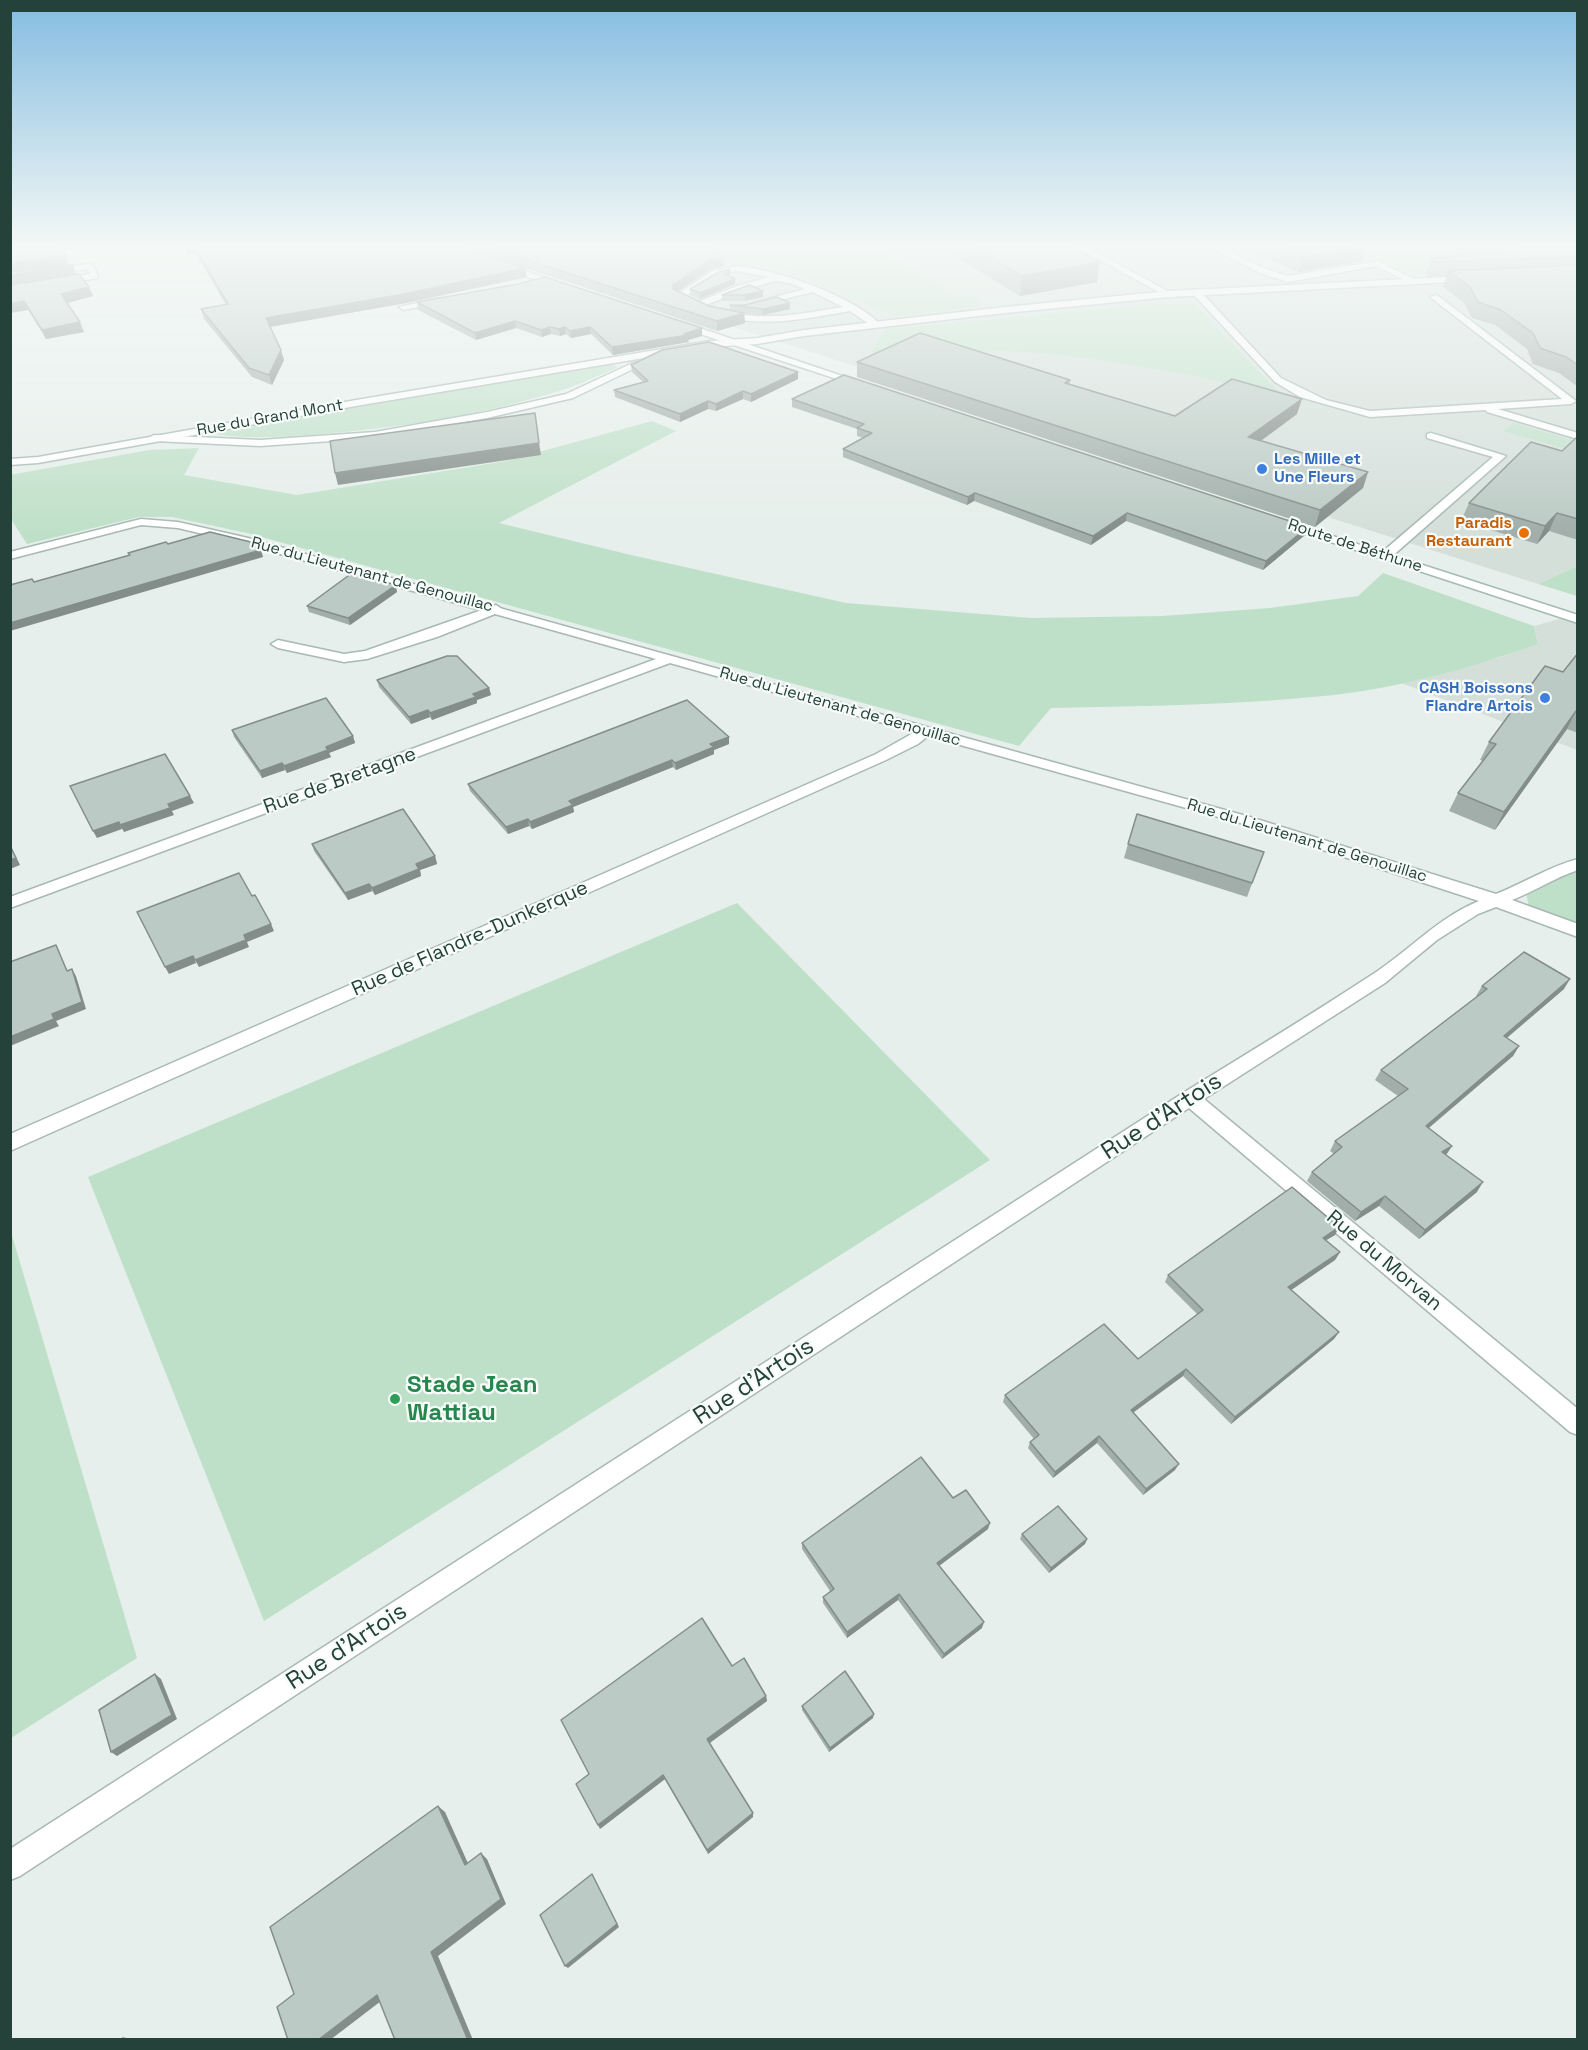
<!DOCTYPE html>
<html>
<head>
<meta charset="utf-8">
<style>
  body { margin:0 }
  #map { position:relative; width:1588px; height:2050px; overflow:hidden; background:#e6efeb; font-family:"Space Grotesk",sans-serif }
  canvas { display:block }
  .frame { position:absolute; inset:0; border:12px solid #24423a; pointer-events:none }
</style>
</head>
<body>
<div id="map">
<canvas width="1588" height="2050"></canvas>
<div class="frame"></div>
</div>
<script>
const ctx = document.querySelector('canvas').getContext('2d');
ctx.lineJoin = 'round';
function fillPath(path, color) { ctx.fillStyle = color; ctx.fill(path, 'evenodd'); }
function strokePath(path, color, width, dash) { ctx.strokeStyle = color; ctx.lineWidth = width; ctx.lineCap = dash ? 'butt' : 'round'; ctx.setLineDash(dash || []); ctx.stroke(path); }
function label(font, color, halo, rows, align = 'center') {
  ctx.font = font + ' "Space Grotesk",sans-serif'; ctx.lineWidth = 4.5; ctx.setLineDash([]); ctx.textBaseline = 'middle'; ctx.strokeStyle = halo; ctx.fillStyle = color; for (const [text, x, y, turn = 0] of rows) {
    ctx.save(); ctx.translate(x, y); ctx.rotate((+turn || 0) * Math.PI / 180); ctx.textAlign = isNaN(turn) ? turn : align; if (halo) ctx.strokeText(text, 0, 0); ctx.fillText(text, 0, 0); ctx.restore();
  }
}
fillPath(new Path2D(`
  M719,248H1348L1414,275L1577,269V566L1538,584L567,274Z
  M1577,614V750L1401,683L1501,657L1538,643L1534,626Z`), '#d4dfda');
fillPath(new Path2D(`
  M719,248H879L955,297L970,295L982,302V306L896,316L780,269L758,264L728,262L702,265L676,255Z
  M1386,248H1522L1451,274L1414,275L1361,253Z
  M1154,304H1194L1282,395C1190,375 1097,354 1002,351C959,350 914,360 871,366L870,355L885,330Z
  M613,363L617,368C595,377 572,388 549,394C475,416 398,428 321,434C283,437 244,440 207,433Z
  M652,421L676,431L499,523L631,555L846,603L1031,618L1162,616L1270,608L1358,596L1383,573L1534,626L1538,644C1473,667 1403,687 1334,695C1241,705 1145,706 1051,708L1019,746L247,533L172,517H139L27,544L11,519L10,475L149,450L199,448L184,475L297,495L506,461Z
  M1513,423L1575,441L1573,451L1503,431Z
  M1577,566V596L1538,584Z
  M1552,868L1577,869V931L1531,915L1525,889L1551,873Z
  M737,903L990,1160L264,1621L88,1177Z
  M11,1232L137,1658L11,1738H10Z`), '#bfe0c8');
const service = new Path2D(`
  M1078,248H1088L1173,294L1166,296Z
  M1211,248H1222L1266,269L1288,276L1377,261L1418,281L1411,283L1376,266L1288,282L1260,273Z
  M90,264L94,266L98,278L10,292V287L90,274L87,269L10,280V275Z
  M737,266C779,270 852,296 880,324L872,326L850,311C799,320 754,330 703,310C694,307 683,302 675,296L712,271ZM737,271L769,277L737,286L698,302L685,296L718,275ZM775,281L790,283L805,289L752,303V307L813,292L843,307C793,315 755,324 706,305L743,290Z
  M1194,291H1200L1281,378L1326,400L1370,411L1562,399L1430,297L1437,295L1576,401L1571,404L1498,409L1578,433V439L1487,412L1486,410L1370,417L1300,397L1275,382L1194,295Z
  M439,298L442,299V303L403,310L399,307Z
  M650,355L658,357L573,398L487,418L375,438L260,446L154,441L149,438L154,435L260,440L375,432L487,412L566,394Z
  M1431,433L1506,456L1389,559H1381V553L1493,457L1427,438V434Z
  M496,605L502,609L500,612L437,637L367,659L344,662L278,648L271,644L278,640L344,654L365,651Z`);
const minor = new Path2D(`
  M1468,276L1472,279L1471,281L1169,297L1005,313L804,336L757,344L710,347L356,406L38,463L10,465V459L38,457L356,400L710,341L757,338L804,330L1005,307L1169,291Z
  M141,519L178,522L248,538L1250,817L1496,894C1524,883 1548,867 1578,859V870C1554,878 1535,891 1512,900L1578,924V937L1496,907L1478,914L1437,940L1385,983L1204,1099L1578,1409V1435L1570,1432L1189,1108L20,1876L10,1880V1849L1183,1093C1246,1054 1309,1016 1370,976C1408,952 1437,918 1479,901L1240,823L928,736L918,744L886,760L10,1151V1134L876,754L915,732L670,663L10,908V897L656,659L241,543L178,528L141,525L10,559V552Z`);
const secondary = new Path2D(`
  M499,264H505L566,285L559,287L499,268Z
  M676,322H682L869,385L861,387L676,326Z
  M1283,520L1578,615V623L1279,525V521Z`);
strokePath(service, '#a8b8b2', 3);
strokePath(minor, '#a8b8b2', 3);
strokePath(secondary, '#a4bbb3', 3);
fillPath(service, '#fff');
fillPath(minor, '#fff');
fillPath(secondary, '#fff');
fillPath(new Path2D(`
  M10,248L69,265L31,270L73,265L76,274L89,287L93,296L67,303L84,332L46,339L28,310L10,313Z
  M184,248H463L527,277L406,303L270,327L284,360L272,385L252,377L204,319L201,309L226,305L196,254L188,255Z
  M464,248H712L724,266L711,269L678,291L709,306L730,310V305L790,303V309L763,315L738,312L744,313L745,323L717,331Z
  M941,248H1074L1097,282L1020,296Z
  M1245,248H1366L1362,261L1298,272Z
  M1578,248V387L1559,373L1533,364L1527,349L1495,325L1472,318L1464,303L1443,287L1446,277H1430L1426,274L1431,259Z
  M730,269V275L729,276L735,284L700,299L690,295V289Z
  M744,287L763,297L745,301H722V295Z
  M417,302L702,336L688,340L689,342L613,355L591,334L571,338L566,334L560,336L551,334L542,337L516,328L476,340L418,310Z
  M857,362L1070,380V384L1175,416L1297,414L1261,441L1368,472L1363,488L1315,527L857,377Z
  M631,365L798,379L751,402L743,399L716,411L708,409L680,422L615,397L614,390L643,382L632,372Z
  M792,399L1305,535L1263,570L1126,521L1091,545L974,501L967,505L843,457V449L863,438L857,436V429L792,407Z
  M1578,436V540L1549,531L1537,544L1461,521L1469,503L1562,451Z
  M397,592L350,625L309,612L307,606Z
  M1578,653V733L1567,729L1495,830L1449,811L1458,793L1483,761L1480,760L1489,742L1563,672Z
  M377,680L489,688L491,695L477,700V703L432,720L430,717L411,724L379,687Z
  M232,730L353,736L355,743L329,753L331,757L287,773L285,770L262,778L234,737Z
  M729,744L714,750V754L676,770L673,767L573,807L574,812L532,829L529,826L508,834L470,791L468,784Z
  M312,844L435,856L437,864L420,870L421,876L375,895L372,891L348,900L314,851Z
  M1128,844L1264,852L1247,897L1124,858Z
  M1482,986L1564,989L1507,1038L1519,1046L1513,1056L1429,1128L1452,1146L1446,1155L1477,1192L1419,1239L1379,1206L1355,1221L1307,1181L1312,1172L1334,1154L1330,1151L1335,1141L1398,1096L1375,1080L1381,1070L1477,997L1476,996Z
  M1339,1227L1335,1235L1326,1240L1340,1252L1335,1260L1291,1290L1339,1332L1334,1339L1231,1424L1183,1376L1133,1413L1175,1470L1143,1495L1097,1443L1053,1478L1028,1448L1030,1442L1034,1439L1003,1402L1005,1395L1138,1359L1197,1314L1165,1282L1168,1275Z
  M953,1498L988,1529L939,1566L982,1628L942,1659L898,1600L847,1638L823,1603V1597L830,1591L802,1549V1543Z
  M1022,1534L1087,1539L1085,1544L1049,1573L1020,1539Z
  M732,1666L766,1696L767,1701L710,1743L753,1817L708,1854L665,1779L600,1829Z
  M802,1706L873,1718L829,1752L802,1710Z`), '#a1aea9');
fillPath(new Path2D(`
  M185,248H194L196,254L188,255Z
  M1356,248H1366L1362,261L1298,272L1302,257Z
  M66,256L69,265L10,273V263Z
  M723,257L724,266L711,269L674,294L673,285L710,260Z
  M1100,262L1097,282L1020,296L1022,276Z
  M73,265L76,274L10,285V275Z
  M525,268L527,277L406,303L269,327L266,318Z
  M730,269V275L725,280L724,274Z
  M735,279V284L700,299V293Z
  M89,287L93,296L64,304L61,294Z
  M763,291V297L745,301V295Z
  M24,301L28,310L10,313V304Z
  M790,303V309L763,315V309Z
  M744,313L745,323L717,331V321Z
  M515,321L516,328L476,340L475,333Z
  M80,322L84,332L46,339L42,330Z
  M550,327L551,334L542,337L541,330Z
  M565,327L566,334L560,336L559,329Z
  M590,327L591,334L571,338L570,331Z
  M702,328V336L688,340L689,342L613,355L612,347L684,334Z
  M281,350L284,360L272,385L269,375Z
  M798,372V379L751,402V394Z
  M743,391V399L716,411V404Z
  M1302,399L1297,414L1244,453L1248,437Z
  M708,401V409L680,422V414Z
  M539,443L541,455L338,485L335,473Z
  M1368,472L1363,488L1315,527L1320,510Z
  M975,493L974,501L967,505L968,497Z
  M1127,513L1126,521L1091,545L1093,536Z
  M1557,513L1549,531L1537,544L1545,526Z
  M1308,527L1305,535L1263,570L1266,561Z
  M261,550L263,557L10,631V623Z
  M396,585L397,592L350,625L348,618Z
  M489,688L491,695L477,700V703L432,720L430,713L473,694Z
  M428,710L430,717L411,724L409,717Z
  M1576,711L1567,729L1495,830L1504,812Z
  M353,736L355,743L329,753L331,757L287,773L284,766L326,747Z
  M729,737V744L714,750V754L676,770L675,763L710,744Z
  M672,760L673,767L573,807L574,812L532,829L530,822L569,801Z
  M282,763L285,770L262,778L260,771Z
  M190,796L194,803L172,811L174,815L124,832L120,825L168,804Z
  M528,819L529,826L508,834L506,827Z
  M119,822L122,829L97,838L93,831Z
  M10,844L20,865L10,869Z
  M435,856L437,864L420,870L421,876L375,895L372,888L416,864Z
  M369,884L372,891L348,900L345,893Z
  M271,924L274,931L247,942L249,947L199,967L195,960L244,935Z
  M193,956L196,963L169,974L165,967Z
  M72,969L76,976L86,1009L56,1021L59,1026L10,1046V1037L52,1014Z
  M1570,979L1564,989L1497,1046L1504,1036Z
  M1519,1046L1513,1056L1420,1135L1426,1126Z
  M1452,1146L1446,1155L1442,1152Z
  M1483,1182L1477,1192L1419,1239L1425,1230Z
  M1385,1196L1379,1206L1355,1221L1361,1212Z
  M1339,1227L1335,1235L1318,1245L1323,1238Z
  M1340,1252L1335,1260L1284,1295L1288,1287Z
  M1339,1332L1334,1339L1231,1424L1235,1417Z
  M1186,1369L1183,1376L1128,1416L1131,1410Z
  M1099,1436L1097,1443L1053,1478L1055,1472Z
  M1179,1464L1175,1470L1143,1495L1146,1489Z
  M990,1523L988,1529L935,1569L937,1563Z
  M1087,1539L1085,1544L1049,1573L1051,1568Z
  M899,1594L898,1600L847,1638V1632Z
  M984,1622L982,1628L942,1659L944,1654Z
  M155,1674L161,1679L177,1719L117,1756L111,1752Z
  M766,1696L767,1701L708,1744L707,1739Z
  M874,1714L873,1718L829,1752L830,1748Z
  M663,1775L665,1779L600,1829L598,1825Z
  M438,1806L445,1812L471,1870L465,1865Z
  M753,1813V1817L708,1854L707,1850Z
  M481,1853L487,1859L506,1904L438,1956L473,2040H468L431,1952Z
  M592,1874L619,1927L568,1968L565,1966Z
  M377,1995L385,1998L330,2040H318Z
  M122,2037L135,2040H123Z`), '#838d89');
const building = new Path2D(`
  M10,248H60L66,256L10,263Z
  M195,248H463L525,268L404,294L266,318L281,350L269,375L249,368L201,309L228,304Z
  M490,248H712L723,257L710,260L673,285V289L709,306L744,313L717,321Z
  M975,248H1074L1100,262L1022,276Z
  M1282,248H1356L1302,257Z
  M1519,248H1578V257L1435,262L1431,259Z
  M73,265L10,275V272Z
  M1578,265V365L1566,357L1540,348L1533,333L1501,310L1478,302L1470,287L1448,271Z
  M730,269L724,274L735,279L700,293L690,289L719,272Z
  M79,274L89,287L61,294L80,322L42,330L24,301L10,304V285Z
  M545,277L702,328L684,334L688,335L612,347L590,327L570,331L565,327L559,329L550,327L541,330L515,321L475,333L417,302L518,284Z
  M749,285L763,291L745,295H722Z
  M777,297L790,303L763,309L730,305H745Z
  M920,333L1070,380L1065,383L1175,416L1232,379L1302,399L1248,437L1368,472L1320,510L857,362Z
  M709,342L798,372L751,394L743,391L716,404L708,401L680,414L614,390L648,381L631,365L662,350Z
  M844,375L1308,527L1266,561L1127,513L1093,536L975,493L968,497L843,449L872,433L857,428L864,424L792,399Z
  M535,413L539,443L335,473L330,441Z
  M1578,436V519L1557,513L1545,526L1469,503L1531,442L1562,451Z
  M210,532L259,544L261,550L10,623V585L32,579L34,582L130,555L128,553L166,542L168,544Z
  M352,573L396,585L348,618L307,606Z
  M1578,653V711H1576L1504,812L1458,793L1496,744L1489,742L1545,666L1563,672Z
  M447,656H457L489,688L473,694L476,697L430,713L428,710L409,717L377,680Z
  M326,698L353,736L326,747L328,750L284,766L282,763L260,771L232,730Z
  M687,700L729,737L710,744L714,747L675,763L672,760L569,801L573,805L530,822L528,819L506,827L468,784Z
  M165,754L190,796L168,804L170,808L120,825L119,822L93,831L70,786Z
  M403,809L435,856L416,864L419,869L372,888L369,884L345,893L312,844Z
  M1137,814L1264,852L1252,883L1128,844Z
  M10,846L16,858L10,860Z
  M239,873L252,896L255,895L271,924L244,935L246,940L195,960L193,956L165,967L137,912Z
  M56,945L67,971L72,969L82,1002L52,1014L54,1019L10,1037V962Z
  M1524,952L1570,979L1504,1036L1519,1046L1426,1126L1452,1146L1442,1152L1483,1182L1425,1230L1385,1196L1361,1212L1312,1172L1342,1147L1335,1141L1408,1089L1381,1070L1487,989L1482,986Z
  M1292,1187L1339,1227L1323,1238L1340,1252L1288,1287L1339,1332L1235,1417L1186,1369L1131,1410L1179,1464L1146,1489L1099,1436L1055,1472L1030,1442L1039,1435L1005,1395L1104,1324L1138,1359L1203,1310L1168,1275Z
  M921,1457L953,1498L966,1490L990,1523L937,1563L984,1622L944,1654L899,1594L847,1632L823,1597L834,1589L802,1543Z
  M1058,1506L1087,1539L1051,1568L1022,1534Z
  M702,1618L732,1666L744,1658L766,1696L707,1739L753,1813L707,1850L663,1775L598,1825L576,1784L589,1774L561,1720Z
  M845,1671L874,1714L830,1748L802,1706Z
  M155,1674L172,1715L111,1752L99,1710Z
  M438,1806L465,1865L481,1853L501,1899L431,1952L468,2040H395L377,1995L318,2040H288L277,2007L294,1994L270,1927Z
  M592,1874L617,1924L565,1966L540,1915Z`);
fillPath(building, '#bbcac4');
strokePath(building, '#838d89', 1.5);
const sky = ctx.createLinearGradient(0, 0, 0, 535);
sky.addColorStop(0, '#84bce0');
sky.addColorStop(0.46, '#f4f8f6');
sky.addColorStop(1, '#f4f8f600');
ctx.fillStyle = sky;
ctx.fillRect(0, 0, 1588, 535);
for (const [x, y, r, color] of [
  [1262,469,6,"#3f7fe0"],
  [1524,533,6,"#e8710a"],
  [1545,698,6,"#3f7fe0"],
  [395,1399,6,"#2e9e5b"]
]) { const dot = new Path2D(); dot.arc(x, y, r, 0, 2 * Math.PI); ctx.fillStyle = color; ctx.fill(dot); strokePath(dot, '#f7fbf9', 2); }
label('16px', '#24423a', '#f7fbf9', [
  ["Rue du Grand Mont",270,418,-10],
  ["Route de Béthune",1355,546,18],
  ["Rue du Lieutenant de Genouillac",372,575,15],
  ["Rue du Lieutenant de Genouillac",840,707,16],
  ["Rue du Lieutenant de Genouillac",1307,841,17]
]);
label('bold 16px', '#366cbe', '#f7fbf9', [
  ["Les Mille et",1274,460],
  ["Une Fleurs",1274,478],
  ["CASH Boissons",1533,689,"right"],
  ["Flandre Artois",1533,707,"right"]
], 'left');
label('bold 16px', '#c56008', '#f7fbf9', [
  ["Paradis",1512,524],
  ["Restaurant",1512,542]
], 'right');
label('20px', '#24423a', '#f7fbf9', [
  ["Rue de Bretagne",340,781,-20],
  ["Rue de Flandre-Dunkerque",470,939,-24],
  ["Rue du Morvan",1384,1261,40]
]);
label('24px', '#24423a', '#f7fbf9', [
  ["Rue d'Artois",1162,1117,-33],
  ["Rue d'Artois",754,1382,-33],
  ["Rue d'Artois",347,1647,-33]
]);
label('bold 24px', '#27864d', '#f7fbf9', [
  ["Stade Jean",407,1385],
  ["Wattiau",407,1413]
], 'left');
</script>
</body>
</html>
